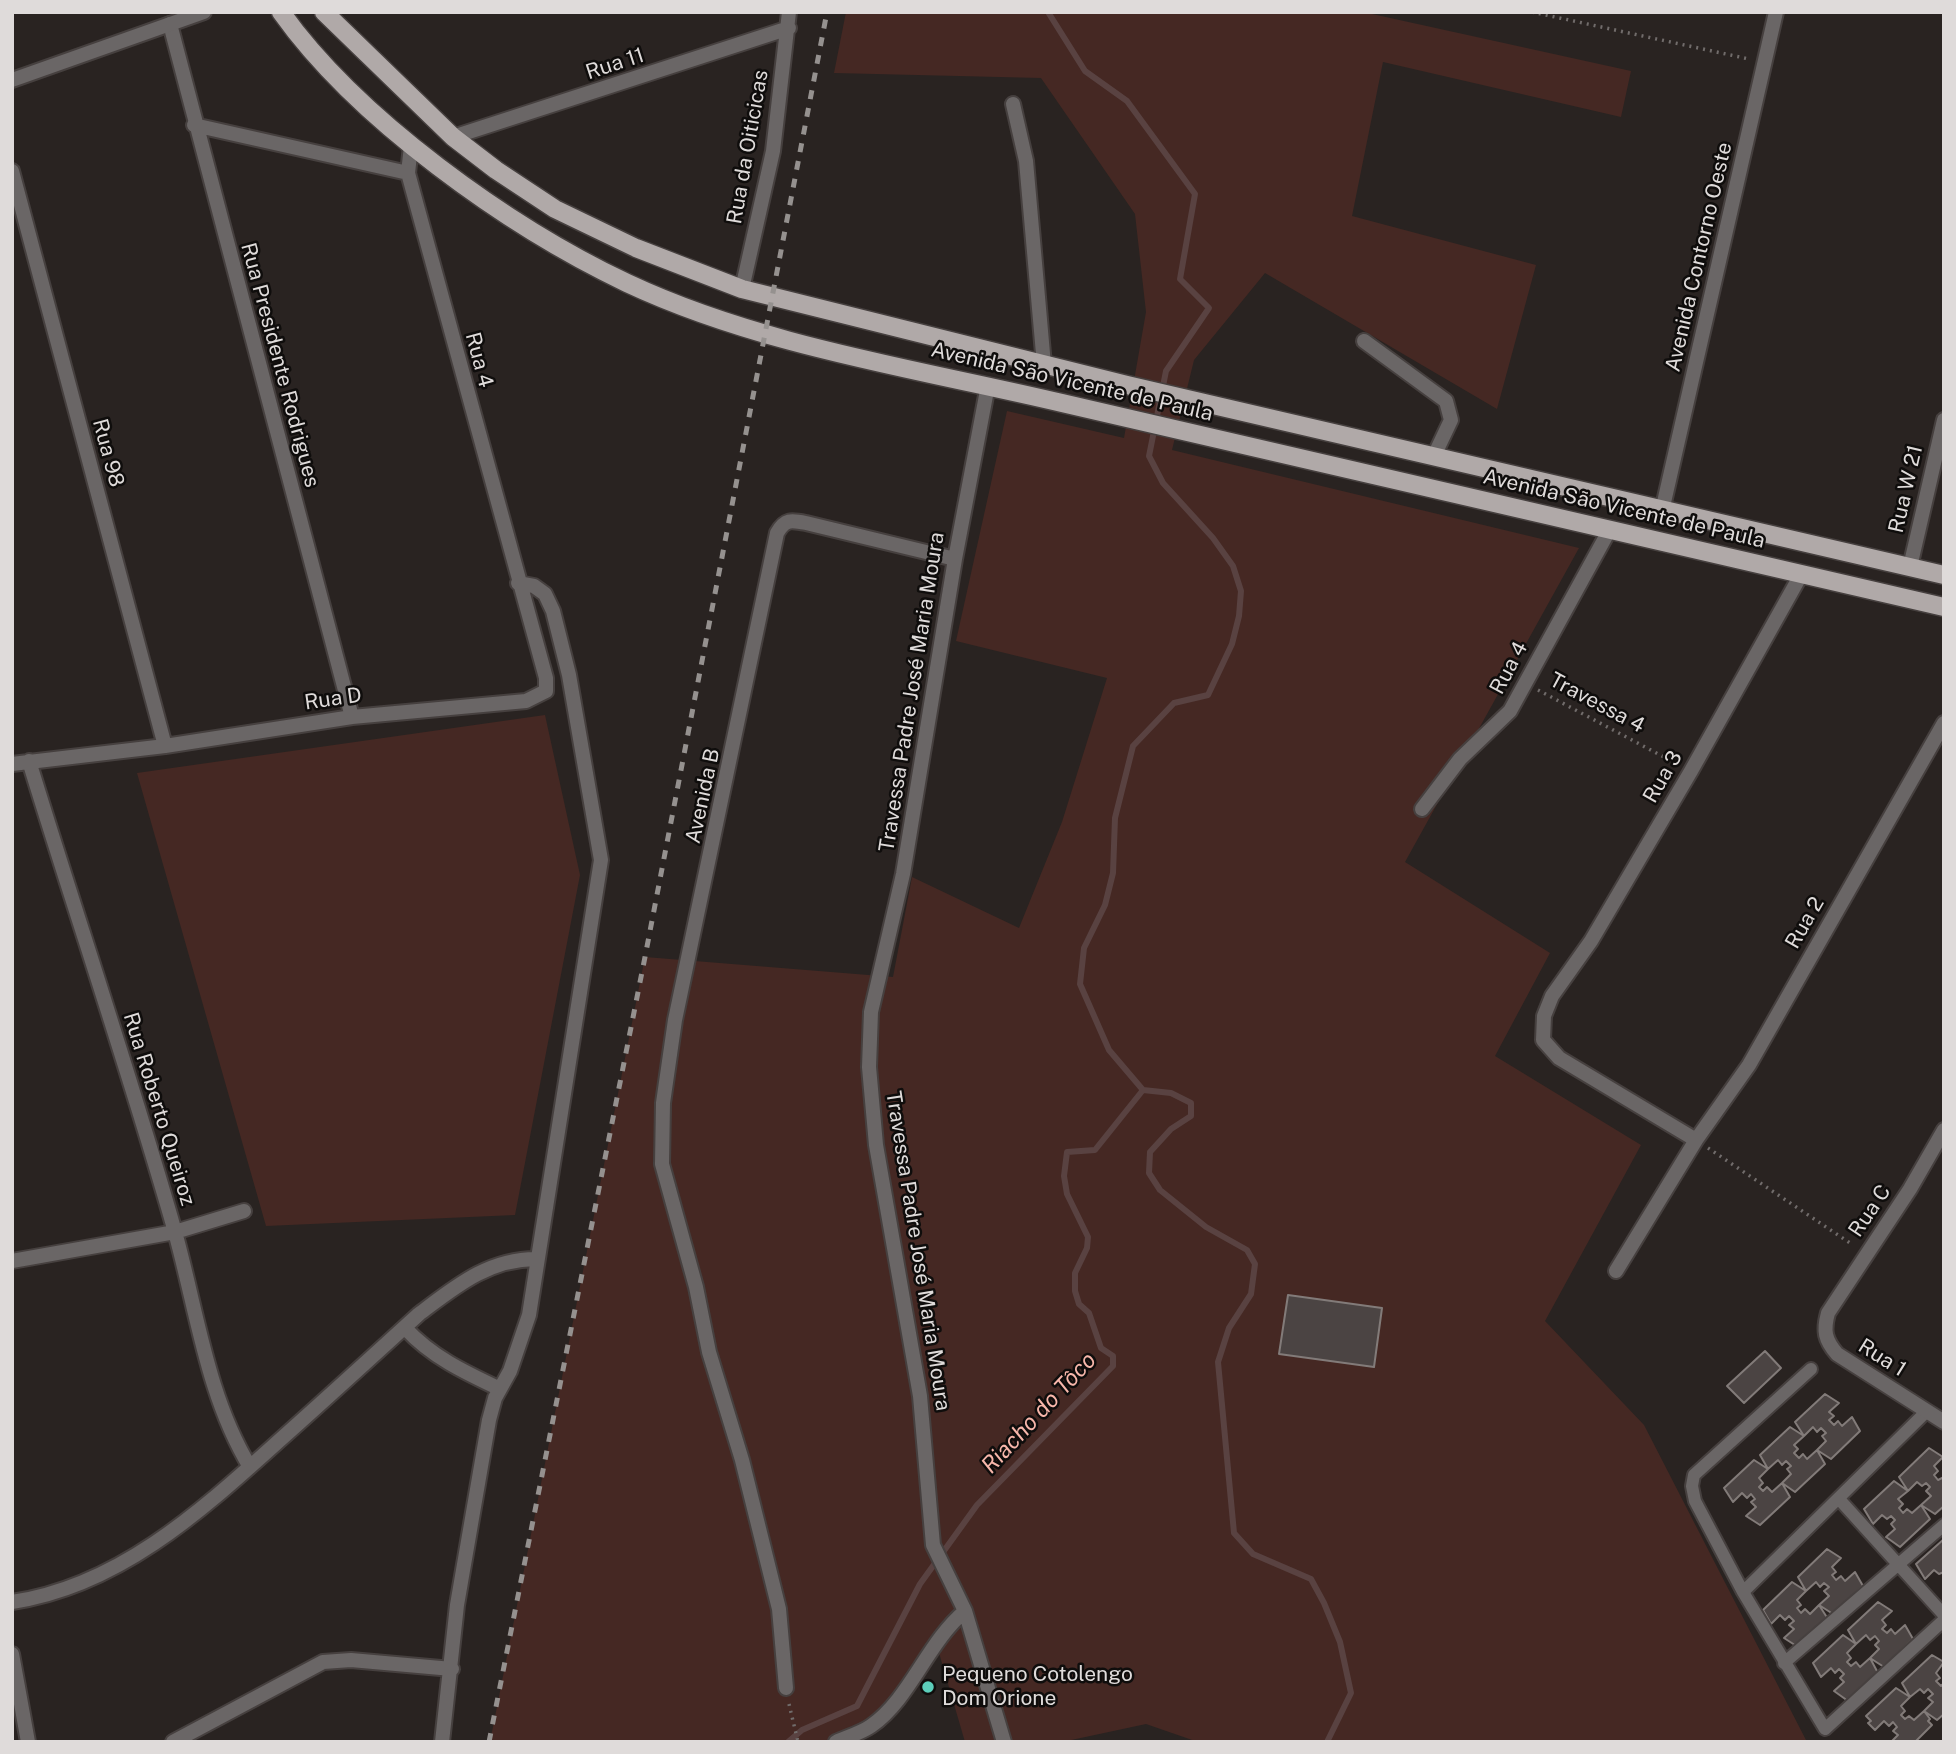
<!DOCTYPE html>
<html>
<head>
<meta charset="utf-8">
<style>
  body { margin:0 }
  #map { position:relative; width:1956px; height:1754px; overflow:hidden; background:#292321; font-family:"Public Sans",sans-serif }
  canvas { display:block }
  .frame { position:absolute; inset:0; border:14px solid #dfdbda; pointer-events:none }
</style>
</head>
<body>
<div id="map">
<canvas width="1956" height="1754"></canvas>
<div class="frame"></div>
</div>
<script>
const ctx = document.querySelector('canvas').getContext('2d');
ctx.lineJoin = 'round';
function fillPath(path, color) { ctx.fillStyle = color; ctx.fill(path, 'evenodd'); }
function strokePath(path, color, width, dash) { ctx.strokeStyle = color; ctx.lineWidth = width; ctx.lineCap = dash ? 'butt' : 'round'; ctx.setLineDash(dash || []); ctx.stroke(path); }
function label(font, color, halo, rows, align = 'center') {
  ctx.font = font + ' "Public Sans",sans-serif'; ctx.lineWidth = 5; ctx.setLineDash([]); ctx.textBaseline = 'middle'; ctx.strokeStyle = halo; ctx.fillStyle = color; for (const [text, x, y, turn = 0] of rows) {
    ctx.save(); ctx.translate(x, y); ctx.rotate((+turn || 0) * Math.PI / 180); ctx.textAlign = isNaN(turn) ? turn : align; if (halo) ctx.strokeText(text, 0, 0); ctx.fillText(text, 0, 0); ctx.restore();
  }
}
fillPath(new Path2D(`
  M846,12H1363L1631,71L1621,117L1383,62L1352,216L1536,265L1497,409L1265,273L1194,360L1172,450L1579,548L1405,862L1550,953L1495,1056L1641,1145L1545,1321L1644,1425L1807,1742H1198L1146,1724L1062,1742H965L937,1646L876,1729L850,1742H490L645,957L893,977L912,877L1019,928L1062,822L1107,678L956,641L1007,411L1124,438L1146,312L1135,214L1041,78L834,73Z
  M545,715L580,875L515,1215L266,1226L137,773Z`), '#452823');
strokePath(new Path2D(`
  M1048,12L1085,71L1127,101L1195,194L1180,279L1209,308L1166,371L1149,456L1163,483L1213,538L1233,566L1241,591L1239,616L1232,644L1208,695L1174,703L1133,746L1115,818L1113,873L1105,905L1084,948L1080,984L1109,1050L1143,1090L1171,1093L1191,1103V1116L1171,1129L1150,1152L1149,1173L1160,1190L1206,1227L1247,1250L1255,1264L1251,1294L1229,1328L1218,1362L1234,1533L1253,1554L1311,1579L1324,1603L1340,1642L1351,1693L1327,1742
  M788,1742L802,1730L857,1706L920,1584L977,1505L1113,1366V1356L1101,1348L1089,1313L1079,1304L1075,1291V1273L1087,1248L1088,1237L1067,1194L1064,1176L1067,1152L1095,1150L1143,1090`), '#594241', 6);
const building = new Path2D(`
  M1288,1295L1382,1308L1374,1367L1279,1354Z
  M1765,1351L1781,1368L1744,1403L1727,1386Z
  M1825,1394L1839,1403L1829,1412L1834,1416L1829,1420L1834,1425L1838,1421L1842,1426L1852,1417L1860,1431L1831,1459L1817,1450L1826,1441L1822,1436L1826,1433L1821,1428L1817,1432L1813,1427L1804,1436L1795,1422Z
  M1790,1427L1804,1436L1794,1445L1798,1449L1794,1453L1799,1458L1803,1454L1807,1459L1817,1450L1825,1464L1795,1492L1782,1483L1791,1474L1787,1469L1791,1466L1786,1461L1782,1465L1778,1460L1768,1469L1760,1455Z
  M1929,1448L1943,1457L1934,1466L1938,1471L1934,1475L1938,1480L1944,1477V1506L1935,1514L1921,1505L1931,1496L1926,1491L1930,1487L1926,1483L1922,1486L1917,1482L1908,1491L1899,1477Z
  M1754,1460L1768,1469L1759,1478L1763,1483L1759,1487L1763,1491L1767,1487L1772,1492L1782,1483L1790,1497L1760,1525L1746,1516L1756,1507L1751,1502L1755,1499L1751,1494L1747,1498L1742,1493L1733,1502L1724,1488Z
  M1894,1481L1908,1491L1898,1499L1903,1504L1899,1508L1903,1513L1907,1509L1912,1513L1921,1505L1930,1519L1900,1547L1886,1537L1895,1529L1891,1524L1895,1520L1891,1516L1887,1519L1882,1515L1873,1524L1864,1509Z
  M1944,1539V1572L1939,1574L1934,1570L1925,1579L1916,1564Z
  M1827,1549L1841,1558L1832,1567L1836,1572L1832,1575L1836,1580L1841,1576L1845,1581L1855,1572L1863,1586L1833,1614L1819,1605L1829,1596L1824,1591L1829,1587L1824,1583L1820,1587L1816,1582L1806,1591L1798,1577Z
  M1792,1582L1806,1591L1797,1600L1801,1605L1797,1608L1801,1613L1805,1609L1810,1614L1819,1605L1828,1619L1798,1647L1784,1638L1794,1629L1789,1625L1794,1621L1789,1616L1785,1620L1780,1615L1771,1624L1763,1610Z
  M1878,1602L1892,1611L1882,1620L1886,1625L1882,1629L1887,1633L1891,1629L1895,1634L1905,1625L1913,1639L1884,1667L1870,1658L1879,1649L1875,1645L1879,1641L1875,1636L1870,1640L1866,1635L1856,1644L1848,1630Z
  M1843,1635L1856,1644L1847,1653L1851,1658L1847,1662L1851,1666L1856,1662L1860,1667L1870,1658L1878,1673L1848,1701L1834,1691L1844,1682L1840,1678L1844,1674L1839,1669L1835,1673L1831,1668L1821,1677L1813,1663Z
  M1932,1655L1944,1662L1936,1673L1940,1678L1936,1681L1941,1686L1944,1683V1714L1937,1720L1924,1711L1933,1702L1928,1698L1933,1694L1928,1689L1924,1693L1920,1689L1910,1697L1902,1683Z
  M1896,1688L1910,1697L1901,1706L1905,1711L1901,1715L1905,1719L1909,1716L1914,1720L1924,1711L1930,1719L1928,1721L1932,1725L1915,1742H1891L1898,1735L1893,1731L1897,1727L1893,1722L1889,1726L1884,1721L1875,1730L1868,1723L1871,1721L1866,1716Z`);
fillPath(building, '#4b4443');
strokePath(building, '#827b79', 2);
const service = new Path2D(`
  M1811,1369L1694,1475L1692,1486L1695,1501L1743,1592L1825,1729L1944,1620
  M1839,1499L1944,1615
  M1743,1592L1927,1411
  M1784,1663L1944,1525`);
const minor = new Path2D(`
  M170,24L352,717
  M1013,104L1026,161L1044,365
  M194,125L408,173
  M453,137L789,28
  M12,171L165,746
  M742,289L773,151L789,12
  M1364,341L1446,401L1451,420L1434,456
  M988,385L955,559L903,874L871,1012L869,1067L876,1145L920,1396L933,1545L965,1611L1004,1742
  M1910,567L1944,420
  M29,761C77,918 130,1074 175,1232C197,1311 207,1396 250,1467
  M12,764L165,746L352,717L526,701L546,691V678L408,173L411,146
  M1422,809L1460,759L1510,711L1610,529
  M1944,1130L1910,1189L1828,1313C1823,1331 1825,1340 1837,1354L1944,1422
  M1696,1140L1559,1058L1543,1040L1544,1016L1552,996L1591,941L1691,771L1802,573
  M12,1261L175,1232L244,1211
  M1616,1271L1696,1140L1749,1065L1944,723
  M405,1328C432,1357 464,1372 500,1389
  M12,1602C120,1586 202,1510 281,1439C327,1398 373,1356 419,1314C455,1287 488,1259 536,1259
  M12,1654L28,1742
  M786,1688L779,1609L742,1460L709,1352L696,1287L662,1164L663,1103L675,1020L777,533C785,519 791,520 806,523L955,559
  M173,1742L323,1662L351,1660L452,1669
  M442,1742L457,1605L489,1420L495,1398L510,1371L529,1315L601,860L569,675L553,611L545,594L534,586L518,583
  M836,1742C847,1737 861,1733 871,1726C910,1699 927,1643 965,1611`);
const tertiary = new Path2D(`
  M12,80L204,12
  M1662,511L1776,12`);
const primary = new Path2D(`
  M281,12C357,119 509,227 627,283C761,346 918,369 1062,403C1355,473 1650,537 1944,607
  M324,12L453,137L496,170L555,209L636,248L742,289L1127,385L1944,575`);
strokePath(service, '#46403f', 16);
strokePath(minor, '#46403f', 18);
strokePath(tertiary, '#46403f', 18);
strokePath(primary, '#46403f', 21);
strokePath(new Path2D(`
  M1532,12L1749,59
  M1538,690L1677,764
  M1708,1148L1853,1245
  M789,1704L798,1742`), '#716c6b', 3.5, [2, 5]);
strokePath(service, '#6a6666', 12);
strokePath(minor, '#6a6666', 14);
strokePath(tertiary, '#6a6666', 14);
strokePath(primary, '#b0a9a8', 18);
strokePath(new Path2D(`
  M489,1742L645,957L827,12`), '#95918f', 5, [9, 9]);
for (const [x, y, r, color] of [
  [928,1687,7,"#5cceba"]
]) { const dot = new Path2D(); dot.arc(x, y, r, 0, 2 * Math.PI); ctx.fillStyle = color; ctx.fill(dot); strokePath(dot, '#0f0d0c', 2.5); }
label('21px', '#dfdbda', '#0f0d0c', [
  ["Rua 11",615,64,-18],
  ["Rua da Oiticicas",748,147,-80],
  ["Avenida Contorno Oeste",1699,257,-77],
  ["Rua 4",479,360,75],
  ["Rua Presidente Rodrigues",280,365,75],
  ["Avenida São Vicente de Paula",1072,382,13],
  ["Rua 98",108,453,75],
  ["Rua W 21",1906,489,-77],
  ["Avenida São Vicente de Paula",1624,509,13],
  ["Rua 4",1509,668,-62],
  ["Travessa Padre José Maria Moura",912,692,-81],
  ["Rua D",333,699,-8],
  ["Travessa 4",1597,703,28],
  ["Rua 3",1663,777,-60],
  ["Avenida B",703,796,-78],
  ["Rua 2",1805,923,-60],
  ["Rua Roberto Queiroz",159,1109,73],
  ["Rua C",1870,1211,-56],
  ["Travessa Padre José Maria Moura",918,1251,81],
  ["Rua 1",1882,1358,32]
]);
label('21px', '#dfdbda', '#0f0d0c', [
  ["Pequeno Cotolengo",942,1675],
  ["Dom Orione",942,1699]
], 'left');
label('italic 23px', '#f8b7ab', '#0f0d0c', [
  ["Riacho do Tôco",1039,1413,-47]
]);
</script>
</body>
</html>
